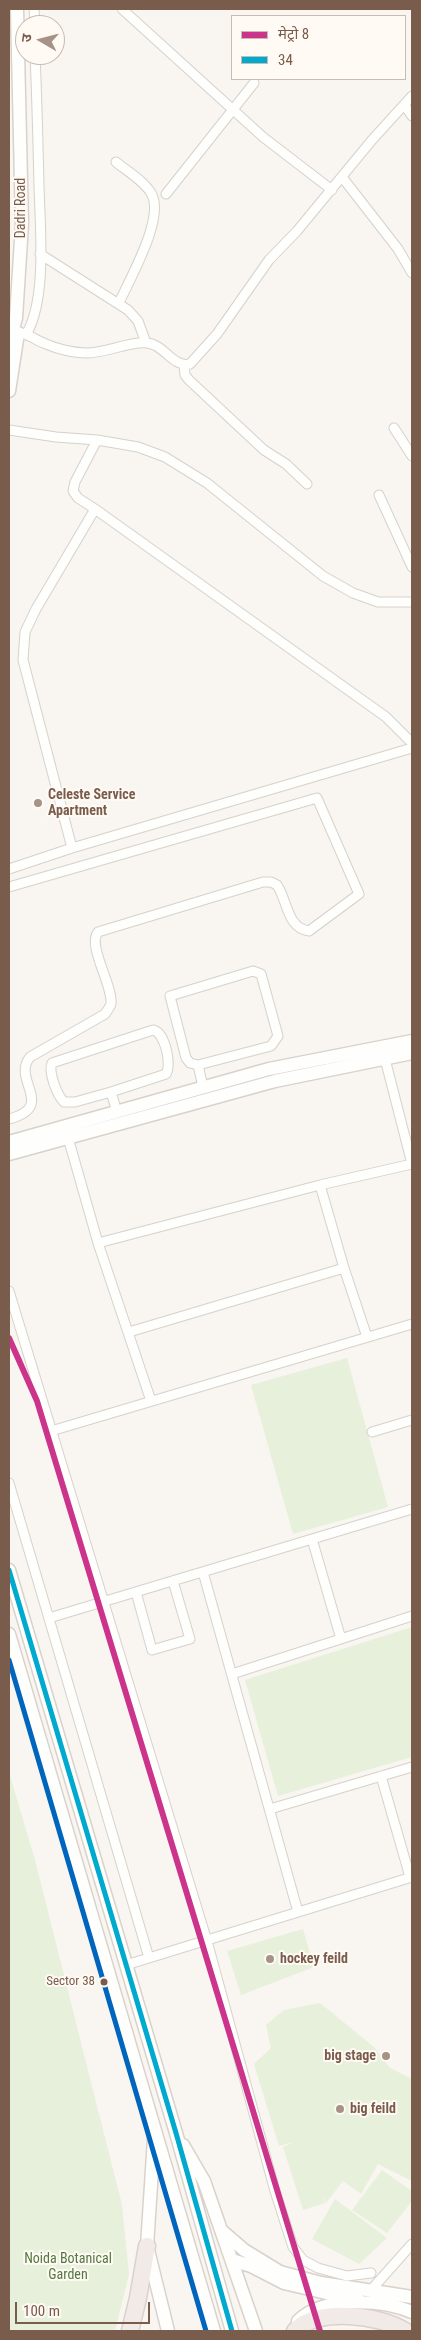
<!DOCTYPE html>
<html>
<head>
<meta charset="utf-8">
<style>
  body { margin:0 }
  #map { position:relative; width:421px; height:2340px; overflow:hidden; background:#f9f5f0; font-family:"Roboto Condensed","Noto Sans Devanagari",sans-serif }
  canvas { display:block }
  .frame { position:absolute; inset:0; border:10px solid #7a5c4d; pointer-events:none }
  .legend { position:absolute; left:231px; top:15px; width:175px; height:65px; box-sizing:border-box; background:#fffaf3; border:1px solid #cabbb1; margin:0; padding:6px 9px; list-style:none; font-size:15px; color:#7a5c4d }
  .legend li { display:flex; align-items:center; gap:10px; height:25px }
  .legend b { width:25px; border:1px solid #cabbb1 }
  .north { position:absolute; left:15px; top:15px; width:50px; height:50px; box-sizing:border-box; background:#fffaf3; border:1px solid #cabbb1; border-radius:50%; rotate:278deg; font-size:14px; font-weight:700; line-height:20px; text-align:center; color:#7a5c4d }
  .north::after { content:''; display:block; margin:auto; width:18px; height:22px; background:#a69286; clip-path:polygon(50% 0,100% 100%,50% 72%,0 100%) }
  .scale { position:absolute; left:15px; top:2302px; width:135px; height:22px; box-sizing:border-box; border:2px solid #7a5c4d; border-top:0; padding-left:6px; font-size:15px; line-height:18px; white-space:nowrap; color:#7a5c4d; -webkit-text-stroke:4px #fffaf3; paint-order:stroke }
</style>
</head>
<body>
<div id="map">
<canvas width="421" height="2340"></canvas>
<div class="frame"></div>
<ul class="legend">
<li><b style="height:6px;background:#cc338b"></b>मेट्रो 8</li>
<li><b style="height:6px;background:#00a9ce"></b>34</li>
</ul>
<div class="north">उ</div>
<div class="scale">100 m</div>
</div>
<script>
const ctx = document.querySelector('canvas').getContext('2d');
ctx.lineJoin = 'round';
function fillPath(path, color) { ctx.fillStyle = color; ctx.fill(path, 'evenodd'); }
function strokePath(path, color, width, dash) { ctx.strokeStyle = color; ctx.lineWidth = width; ctx.lineCap = dash ? 'butt' : 'round'; ctx.setLineDash(dash || []); ctx.stroke(path); }
function label(font, color, halo, rows, align = 'center') {
  ctx.font = font + ' "Roboto Condensed",sans-serif'; ctx.lineWidth = 4; ctx.setLineDash([]); ctx.textBaseline = 'middle'; ctx.strokeStyle = halo; ctx.fillStyle = color; for (const [text, x, y, turn = 0] of rows) {
    ctx.save(); ctx.translate(x, y); ctx.rotate((+turn || 0) * Math.PI / 180); ctx.textAlign = isNaN(turn) ? turn : align; if (halo) ctx.strokeText(text, 0, 0); ctx.fillText(text, 0, 0); ctx.restore();
  }
}
fillPath(new Path2D(`
  M347,1358L388,1507L293,1534L251,1385Z
  M412,1627V1757L278,1796L245,1680Z
  M9,1772L35,1860L122,2205L129,2274L115,2331H9Z
  M303,1929L314,1967L241,1995L227,1951Z
  M320,2003L374,2047L390,2068L412,2079V2181L378,2164L361,2194L343,2181L326,2203L322,2192L325,2203L303,2210L283,2147L294,2142L279,2146L254,2064L271,2048L266,2025L284,2010Z
  M382,2170L412,2191V2201L387,2233L352,2210Z
  M335,2199L387,2238L359,2264L312,2239Z`), '#e7f0db');
const street = new Path2D(`
  M34,9L35,25
  M122,9L263,137L332,190
  M405,106L412,116
  M116,162C127,171 144,181 151,193C166,217 129,280 119,303
  M342,177L398,249L412,273
  M166,194L254,83
  M40,254L128,310L138,321L146,343
  M18,332C29,334 35,340 46,344C57,349 74,353 87,353C106,353 130,341 147,343C164,344 173,368 190,364L217,334L269,260L297,231L372,140L412,96
  M27,333C47,297 40,227 39,186C38,142 37,99 35,55
  M184,365L185,375L189,380L264,450L286,464L307,484
  M394,428L412,456
  M9,430L56,437L97,440L138,447L165,457L207,483L323,576L353,593L378,602H412
  M379,495L412,567
  M95,509L78,498L73,491L75,482L97,440
  M72,848L23,660L25,632L36,609L95,509L386,717L412,743
  M9,869L72,848L412,748
  M9,887L317,798L359,894L309,931C287,928 288,902 277,885L271,882H263L98,932C87,946 113,985 111,1004C110,1007 107,1011 105,1014L30,1057C11,1080 57,1106 9,1119
  M253,971L261,974L278,1036L271,1046L198,1065L190,1063L186,1058L170,996Z
  M385,1059L412,1164
  M198,1065L203,1087
  M111,1092L166,1074C172,1065 165,1032 153,1030L52,1063C48,1072 57,1095 64,1102H75L111,1092L117,1112
  M67,1134L98,1243L151,1401
  M320,1185L344,1268L367,1337
  M98,1243L320,1185L412,1164
  M9,1291L207,1941L275,2191L293,2247L303,2260L318,2268L347,2276L371,2273
  M129,1332L344,1268
  M51,1431L412,1324
  M372,1432L412,1420
  M9,1483L149,1958
  M312,1539L341,1639
  M203,1572L298,1912
  M136,1592L152,1650L190,1639L173,1581
  M49,1618L412,1509
  M232,1674L412,1616
  M381,1776L410,1877
  M270,1809L412,1767
  M126,1965L412,1877
  M371,2290L412,2244`);
const secondary = new Path2D(`
  M9,344L16,318L22,224L17,9
  M9,391L18,333
  M9,1142L269,1069L412,1041
  M9,1154L275,1081L412,1053
  M9,1570L176,2133L232,2331
  M9,1634L214,2331
  M154,2139L147,2246L168,2331
  M183,2145L204,2181L256,2331
  M222,2231L244,2250L280,2272L321,2283L412,2297
  M232,2260L251,2266L284,2283L360,2301
  M298,2321C323,2296 382,2299 412,2312`);
const highway = new Path2D(`
  M130,2331L138,2298L147,2246
  M295,2331C316,2307 381,2315 405,2331`);
strokePath(street, '#d7d1cb', 11);
strokePath(secondary, '#d9d2cb', 15);
strokePath(highway, '#dad1cc', 19);
strokePath(street, '#fefefd', 9);
strokePath(secondary, '#fefefd', 12);
strokePath(highway, '#f2eae7', 16);
strokePath(new Path2D(`
  M9,1570L176,2133L232,2331`), '#00a9ce', 5);
strokePath(new Path2D(`
  M9,1660L206,2331`), '#0065bd', 5);
strokePath(new Path2D(`
  M9,1338L37,1401L320,2331`), '#cc338b', 6);
for (const [x, y, r, color] of [
  [38,803,5,"#a69286"],
  [270,1959,5,"#a69286"],
  [104,1982,4.5,"#7a5c4d"],
  [386,2056,5,"#a69286"],
  [340,2109,5,"#a69286"]
]) { const dot = new Path2D(); dot.arc(x, y, r, 0, 2 * Math.PI); ctx.fillStyle = color; ctx.fill(dot); strokePath(dot, '#fffaf3', 2); }
label('13px', '#7a5c4d', '#fffaf3', [
  ["Sector 38",95,1982]
], 'right');
label('14px', '#7a5c4d', '#fffaf3', [
  ["Dadri Road",21,208,-90]
]);
label('bold 14px', '#7a5c4d', '#fffaf3', [
  ["Celeste Service",48,795],
  ["Apartment",48,811],
  ["hockey feild",280,1959],
  ["big stage",376,2056,"right"],
  ["big feild",350,2109]
], 'left');
label('14px', '#537a41', '#fffaf3', [
  ["Noida Botanical",68,2259],
  ["Garden",68,2275]
]);
</script>
</body>
</html>
